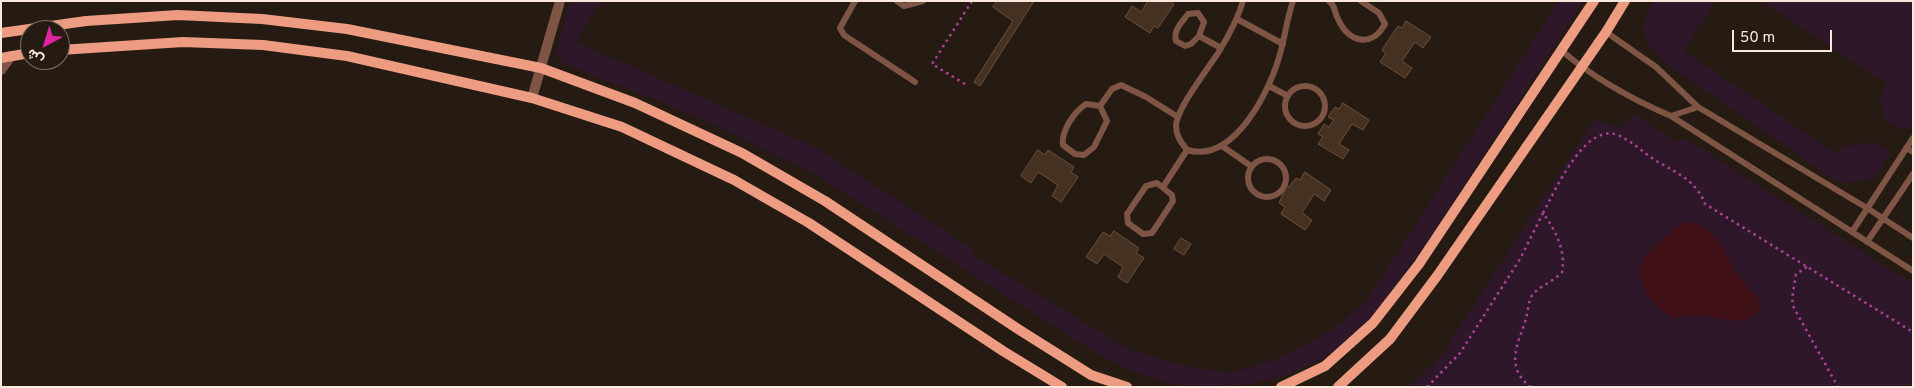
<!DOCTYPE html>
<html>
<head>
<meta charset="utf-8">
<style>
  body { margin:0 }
  #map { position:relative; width:1914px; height:388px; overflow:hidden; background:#261b13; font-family:Overpass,Vazirmatn,sans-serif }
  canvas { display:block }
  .frame { position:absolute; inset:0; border:2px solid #fae7dc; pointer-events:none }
  .north { position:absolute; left:20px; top:20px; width:50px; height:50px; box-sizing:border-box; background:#261b13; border:1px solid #7b6d63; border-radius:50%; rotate:219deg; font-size:14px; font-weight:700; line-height:20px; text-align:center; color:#fae7dc }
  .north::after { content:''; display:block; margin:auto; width:18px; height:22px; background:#e023a1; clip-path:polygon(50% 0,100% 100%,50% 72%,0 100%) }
  .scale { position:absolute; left:1732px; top:30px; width:100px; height:22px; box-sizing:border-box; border:2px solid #fae7dc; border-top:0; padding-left:6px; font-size:15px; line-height:18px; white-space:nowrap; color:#fae7dc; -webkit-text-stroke:4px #261b13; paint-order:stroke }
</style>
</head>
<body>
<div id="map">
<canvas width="1914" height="388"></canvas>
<div class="frame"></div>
<div class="north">ش</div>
<div class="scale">50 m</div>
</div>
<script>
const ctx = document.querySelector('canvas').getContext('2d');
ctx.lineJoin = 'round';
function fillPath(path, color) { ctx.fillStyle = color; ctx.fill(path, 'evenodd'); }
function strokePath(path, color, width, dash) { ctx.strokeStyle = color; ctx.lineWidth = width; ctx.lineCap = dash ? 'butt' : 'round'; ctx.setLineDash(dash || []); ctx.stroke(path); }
fillPath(new Path2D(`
  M570,1H601L576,42L815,147L974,250L971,254L1130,350L1190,367L1232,373L1273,360L1309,344L1336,327L1362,305L1375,288L1559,1H1583L1429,239L1370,320L1342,345L1320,360L1286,375L1251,384L1206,387L1165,383L1132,371L1098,354L816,175L689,113L565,64L556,54Z
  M1654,1H1716L1683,51L1838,155L1844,146L1875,143L1890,152L1875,178L1841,184L1667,64C1644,44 1636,30 1654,1Z
  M1762,1H1913V120L1905,131L1884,118L1880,96L1887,85Z
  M1633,113L1673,141L1686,139L1913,284V387H1407L1438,360L1594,120L1623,128Z`), '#2f172a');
fillPath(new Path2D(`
  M1685,222C1716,224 1724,252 1738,275C1746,288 1756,290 1761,306C1745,339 1705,304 1674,319C1655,310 1631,280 1644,259C1648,251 1657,246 1663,239C1670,233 1676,226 1685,222Z`), '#401218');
const building = new Path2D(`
  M997,1H1034L980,86L974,82L1013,21L993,7Z
  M1148,1H1170L1174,4L1158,28L1154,26L1150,33L1125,17L1132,6L1141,12Z
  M1406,21L1431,37L1423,48L1415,42L1402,61L1412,68L1405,78L1380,62L1386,53L1382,50L1398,26L1402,28Z
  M1343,103L1369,120L1363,130L1352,124L1339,144L1349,150L1343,159L1318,144L1323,137L1318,134L1324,124L1329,127L1334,120L1328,117L1335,107L1339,109Z
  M1038,150L1045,155L1048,150L1074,167L1071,172L1078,177L1061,202L1052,196L1058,185L1038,172L1031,183L1021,176Z
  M1305,172L1331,190L1324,201L1314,194L1302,213L1312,220L1305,230L1281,214L1285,207L1279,203L1287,185L1289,187L1296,178L1300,180Z
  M1114,231L1139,248L1136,253L1144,258L1127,283L1118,277L1123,267L1104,254L1097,264L1086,257L1103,232L1110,236Z
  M1181,238L1191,244L1184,255L1174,249Z`);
fillPath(building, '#443122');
strokePath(building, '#6d4e37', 1);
strokePath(new Path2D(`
  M965,84L932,64L972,1
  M1807,267L1796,274L1792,299L1794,308L1838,387
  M1427,387L1460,353L1520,259L1543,213
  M1531,387C1504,367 1518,344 1526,319C1528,312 1528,299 1534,293C1542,285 1554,281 1562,272C1566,251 1556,231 1543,213C1555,191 1586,119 1620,136C1633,142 1645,154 1658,162C1678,173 1697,182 1705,204L1913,332`), '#a94198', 2.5, [2.5, 4]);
strokePath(new Path2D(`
  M855,1L840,28L844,35L915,82
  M897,1L904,6L923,1
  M1243,1C1238,18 1229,35 1220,50C1210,66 1176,109 1176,126C1176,136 1181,142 1187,150C1234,164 1270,91 1280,54C1285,37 1287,18 1293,1
  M1329,1C1336,6 1334,12 1338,19C1349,43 1372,48 1385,24L1379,13L1361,1
  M1237,19L1283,44
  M1606,32L1656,67L1698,107L1867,208L1913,238
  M1199,36L1204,22L1198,13L1188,14C1182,22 1173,30 1176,41L1185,46L1191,44L1199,36L1221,48
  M1562,51C1595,79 1631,99 1671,116L1913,271
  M1285 106a20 20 0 1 1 40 0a20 20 0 1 1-40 0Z
  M1269,86L1288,96
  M1086,104L1100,106L1107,121L1094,147L1084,155L1075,154L1063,145C1061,131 1074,112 1086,104Z
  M1100,106L1112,89L1121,85L1146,97L1178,117
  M1671,116L1698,107
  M1222,146L1251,166
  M1906,148L1913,152
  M1248 178a19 19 0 1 1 38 0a19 19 0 1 1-38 0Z
  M1157,183L1172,195L1173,201L1152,233L1143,234L1128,223L1127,214L1146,186Z
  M1163,187L1187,150
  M1852,232L1913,138
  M1867,242L1913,174`), '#7e5445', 6);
strokePath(new Path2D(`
  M1,70L11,56`), '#7e5445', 10);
strokePath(new Path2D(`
  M532,98L560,1`), '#7e5445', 10);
strokePath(new Path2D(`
  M1,33L86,21L178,15L262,19L347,29L541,68L635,103L742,153L825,201L1018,329L1091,375L1127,387
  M60,50L183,42L263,45L347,56L532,98L622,127L734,180L809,223L1003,351L1062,387
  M1,58L30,53
  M1281,387L1325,366L1373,323L1419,264L1594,1
  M1338,387L1390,339L1437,276L1606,32L1625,1`), '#ed9c81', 10);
</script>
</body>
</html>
